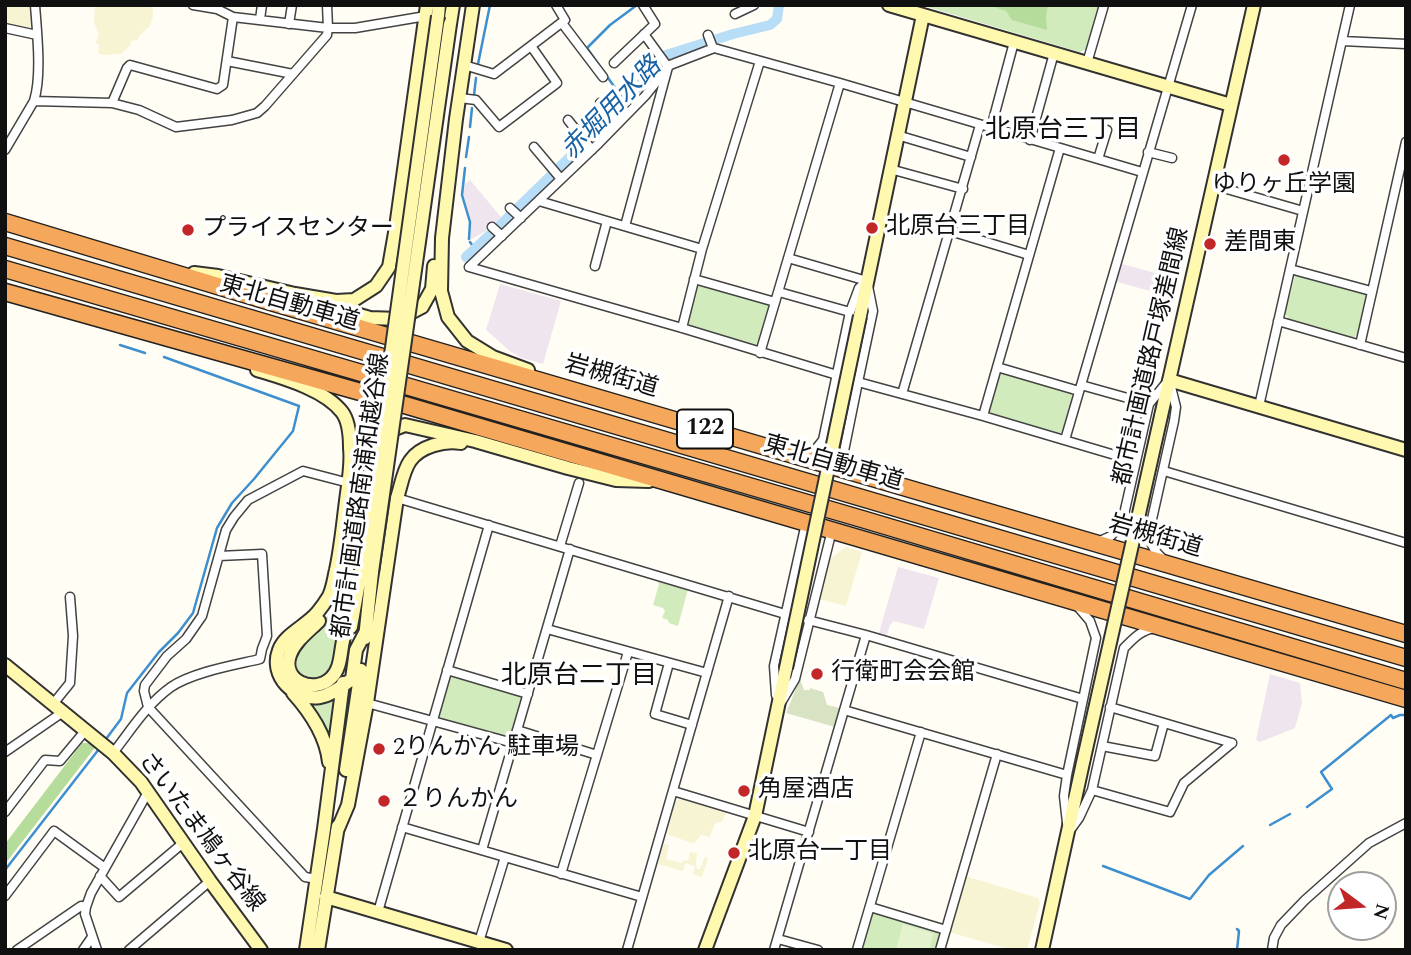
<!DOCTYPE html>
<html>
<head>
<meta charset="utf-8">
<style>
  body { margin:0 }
  #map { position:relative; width:1411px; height:955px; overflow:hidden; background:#fffdf4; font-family:Spectral,serif }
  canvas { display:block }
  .frame { position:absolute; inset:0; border:7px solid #101010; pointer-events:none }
  .north { position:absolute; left:1327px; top:871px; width:70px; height:70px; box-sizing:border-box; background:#fff; border:2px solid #9f9f9f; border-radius:50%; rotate:106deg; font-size:19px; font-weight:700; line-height:28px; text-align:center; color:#101010 }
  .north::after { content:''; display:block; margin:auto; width:24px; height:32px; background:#c32627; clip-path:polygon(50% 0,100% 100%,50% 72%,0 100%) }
</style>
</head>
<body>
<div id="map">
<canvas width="1411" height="955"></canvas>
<div class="frame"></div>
<div class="north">N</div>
</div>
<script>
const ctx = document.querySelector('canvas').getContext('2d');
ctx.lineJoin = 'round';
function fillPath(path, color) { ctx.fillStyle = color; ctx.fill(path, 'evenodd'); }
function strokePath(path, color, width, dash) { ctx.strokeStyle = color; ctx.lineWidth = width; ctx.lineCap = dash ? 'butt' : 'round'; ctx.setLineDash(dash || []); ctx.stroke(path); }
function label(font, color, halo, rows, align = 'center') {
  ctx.font = font + ' Spectral,"Noto Sans JP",serif'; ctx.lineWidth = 7; ctx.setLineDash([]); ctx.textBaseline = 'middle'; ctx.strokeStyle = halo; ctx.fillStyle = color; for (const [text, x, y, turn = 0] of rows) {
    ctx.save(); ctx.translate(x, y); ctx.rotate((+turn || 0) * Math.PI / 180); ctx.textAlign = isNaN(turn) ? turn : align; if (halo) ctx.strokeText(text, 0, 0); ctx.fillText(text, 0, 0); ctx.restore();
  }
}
fillPath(new Path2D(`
  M470,180L501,217L486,231L470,240L471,221L463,194L465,184Z
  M1119,263L1180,280L1175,298L1114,281Z
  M500,284L561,301L543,364L522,358L511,352L486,330Z
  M898,567L939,578L924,629L894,621L890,625L886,638L878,636Z
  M1270,674L1300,683L1302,703L1295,728L1260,742L1256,740Z`), '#eee5ef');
fillPath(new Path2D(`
  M5,5H30L32,25L29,29L5,23Z
  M95,5H149L153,9V16L150,26L139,36L138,40L131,41L130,46L121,54L102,55L98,53L99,45L96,43L99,34L94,23Z
  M846,547L862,552L846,606L816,598L827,561Z
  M681,798L726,812L722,822H718L714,825L710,837L701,835L694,844L667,834L675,802Z
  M664,844L669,845L666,859L681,863L684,860L688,861L690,852L697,853L696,863L697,869H700L705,857L708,858L702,877L693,874L695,866L685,863L683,871L658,864Z
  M965,876L1038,898L1040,903L1027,950H1012L949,932Z`), '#f6f4d3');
fillPath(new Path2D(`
  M921,5H1099L1086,49L1080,52Z
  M1298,273L1363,292L1367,297L1358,334L1353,338L1289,320L1285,313L1295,276Z
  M703,282L768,302L771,307L760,343L754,346L691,329L687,323L698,285Z
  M1004,371L1070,390L1072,396L1062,432L1056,435L993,417L989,411L999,374Z
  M347,572L354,574L341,613L333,661C328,671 321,681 309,677C273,666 325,622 334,608C340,597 343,585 347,572Z
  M657,580L688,589L678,626L669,623L668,620L662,618L665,611L663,608L653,605L659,584Z
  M454,674L520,693L522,698L511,734L504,737L441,719L439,713L449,677Z
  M352,690L331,833L329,832L347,693Z
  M335,698L329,738L309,704H319Z
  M877,910L938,928L941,933L936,950H862L873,912Z`), '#d2ebbc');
fillPath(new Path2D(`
  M992,5H1048L1046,17L1047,30L1012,20L1006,11L994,7Z
  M82,743H90L97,745L5,864V844Z`), '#b6dc9b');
fillPath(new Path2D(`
  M800,679L804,690H810V688L823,692L827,705L840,708L835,727L786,713Z`), '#d7e3c3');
fillPath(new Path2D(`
  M903,924L932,933L933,934L929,950H896Z`), '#e4f2ce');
strokePath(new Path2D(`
  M478,64L490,5
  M474,95L476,78
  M625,102L587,48L610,25L637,5
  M470,127L472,108
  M466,157L469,137
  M465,168L462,195L470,222L469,239
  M470,242L475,249
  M120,345L145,353
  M106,739L121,719L127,693L159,652L178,633L193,613L217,528L232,503L254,479L293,431L299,406L164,357
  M1307,807L1332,789L1321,772L1391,715L1393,718L1400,715H1406
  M1270,825L1290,814
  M1103,866L1190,899L1209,875L1243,846
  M5,870L99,749
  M1237,929L1239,931L1237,950`), '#3e8fcf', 2.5);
strokePath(new Path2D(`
  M466,257L493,232L617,111L666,55L733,34L770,25L777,19L779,5`), '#b8ddf7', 10);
const street = new Path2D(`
  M193,5L217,9L233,17L328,28L327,5
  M735,14L754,5
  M260,19L262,5
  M562,23L603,77
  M289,24L292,5
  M5,28L37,35
  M708,35L713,48
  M1342,41L1406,44
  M227,61L293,74
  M614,63L655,24L643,5
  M1087,63L1104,5
  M464,65L494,74L565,20L556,5
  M460,98L476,100L499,127L557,83L531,46
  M34,101L112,103L139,110L176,127L232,120L257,113L265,106L327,35L328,28H355L426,16
  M112,103L127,68L130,65L217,89L223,85L233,17
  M600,103L618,123
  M568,120L592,150
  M991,128L1014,42
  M897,135L971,157
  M1030,140L1054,53
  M534,147L561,179
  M5,150L34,101C42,76 37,32 35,5
  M1148,152L1172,158
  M1098,159L1107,130
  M890,169L963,189
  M1213,185L1303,211
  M539,201L702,249
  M510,208L521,218
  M625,226L668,67L644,34
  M492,227L502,236
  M950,231L1029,255
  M788,258L867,281
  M595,266L607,221
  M1290,269L1371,291
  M694,279L775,302
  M868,286L873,311L858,382L983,416L1135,461
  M779,292L850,312
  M1278,321L1406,358
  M682,328L702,249L760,61
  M1360,345L1406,142
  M760,353L840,83
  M997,367L1079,391
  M837,375L682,328L469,267L599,143L645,96L670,65L714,48L840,83L1142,172
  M1081,385L1149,404
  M902,394L980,125
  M1259,406L1350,5
  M983,416L1060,148
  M1065,440L1192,5
  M805,458L815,450L823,440L850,312L859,288L867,281
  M843,469L844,451L858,382
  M1164,471L1406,543
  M397,498L785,614
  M1100,541L1111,536L1122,523L1149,404L1167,382
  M560,546L579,483
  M1162,558C1152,549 1149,541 1150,528L1174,421L1176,407L1170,383
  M808,620L866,635L1083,699
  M547,629L707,673
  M669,663L655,714L692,725
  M447,670L528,694
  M776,695L774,666L806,523
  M782,701L795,679L832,530
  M367,703L513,743
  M53,704L70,683L73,636L70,597
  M1110,707L1232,743
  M844,710L1067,775
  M517,730L597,755
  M1102,746L1155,756L1164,723
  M5,752L63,712
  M113,753C131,730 147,704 171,687C193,672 235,665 260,659L262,649L267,636L262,554L219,556
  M1092,790L1170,812L1184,783L1232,743
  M673,791L809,832
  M5,812L45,760L60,761L85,731
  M1067,823L1064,796L1067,775L1096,638L1090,621L1078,607
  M402,827L642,897
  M1071,829L1079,818L1092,790L1124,648C1134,638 1141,630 1155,628
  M482,850L570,549
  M561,874L628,652
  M100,876L119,897L183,843
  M317,879L305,877L148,707L144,691L145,685L167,656L186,639L202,616L226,530L234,517L248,500L303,471L349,483
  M5,896L54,831L105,868
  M86,907L85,914L97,950
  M870,907L946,930
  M378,912L489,525
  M778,939L818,950
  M479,942L505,857
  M17,950L81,906L86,907L91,893L148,792
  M83,950L92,937
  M129,950L210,881
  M627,950L729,596
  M774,950L866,635
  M857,950L921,732
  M940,950L997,754
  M1272,950L1274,938L1281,925L1305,900L1369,843L1406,823`);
const secondary = new Path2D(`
  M473,5L456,119L442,238L441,291L448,317L467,341L493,357L528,370
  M889,5L1231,105
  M438,16L439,5
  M450,24L453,5
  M194,273L218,276L295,294L336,301L354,300L376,286L389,267L396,227L427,5
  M325,305L370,318L399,319L422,307L432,289L434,266
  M860,316L923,15
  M257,370C283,378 324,389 342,412C349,421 350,437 350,448C352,465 348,484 346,501C343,524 341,547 336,570C334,578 333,588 329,596C326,601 321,608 317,613C306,626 285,634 279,650C269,676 294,701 320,697C332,695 342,686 352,679L356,650L366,631
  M1169,380L1406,450
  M1161,416L1254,5
  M356,474L357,461L369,439L405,425L475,441L568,468L616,480L649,481
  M319,621C309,631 295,641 290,655C281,680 313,695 331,678C342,668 340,650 344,637C346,631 349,626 351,622
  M351,627L361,571
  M365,638L372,572
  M5,665L113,753L141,782L210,881L261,950
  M293,693C311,713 326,735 329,762
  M346,770L361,670
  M337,831L348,805L367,703L397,498C401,486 403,471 410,461C420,446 445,440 461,443
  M326,897L506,950
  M306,950L324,829L343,683
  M318,950L338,826
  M705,950L755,816L786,668
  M1042,950L1084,758`);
const highway = new Path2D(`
  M5,222L274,303L1406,634
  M5,246L1406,658
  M5,269L862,519L1406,681
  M5,292L364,393L1406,699`);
strokePath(street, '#434343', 11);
strokePath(secondary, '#323232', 16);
strokePath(highway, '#212121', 19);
strokePath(street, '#fff', 8);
strokePath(secondary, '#fff9af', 12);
strokePath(highway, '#f5a85c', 16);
const secondaryBridge = new Path2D(`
  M361,571L438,16
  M372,572L450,24
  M786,668L860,316
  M1084,758L1161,416`);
strokePath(secondaryBridge, '#323232', 16, []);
strokePath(secondaryBridge, '#fff9af', 12);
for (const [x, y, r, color] of [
  [1284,160,7,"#c32627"],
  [872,228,7,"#c32627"],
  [188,230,7,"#c32627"],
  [1210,244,7,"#c32627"],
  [817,674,7,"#c32627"],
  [379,749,7,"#c32627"],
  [744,791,7,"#c32627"],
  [384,801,7,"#c32627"],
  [734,853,7,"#c32627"]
]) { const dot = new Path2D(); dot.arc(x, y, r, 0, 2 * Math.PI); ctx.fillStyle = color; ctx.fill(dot); strokePath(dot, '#fff', 2.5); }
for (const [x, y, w] of [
  [705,429,56]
]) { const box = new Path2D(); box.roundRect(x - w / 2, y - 19.5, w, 39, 5); ctx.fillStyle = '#fff'; ctx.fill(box); strokePath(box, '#101010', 2); }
label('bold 23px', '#101010', null, [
  ["122",705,429]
]);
label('24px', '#101010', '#fff', [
  ["ゆりヶ丘学園",1284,186,"center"],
  ["北原台三丁目",886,228],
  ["プライスセンター",202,230],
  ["差間東",1224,244],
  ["行衛町会会館",831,674],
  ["2りんかん 駐車場",393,749],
  ["角屋酒店",758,791],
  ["２りんかん",398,801],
  ["北原台一丁目",748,853]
], 'left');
label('24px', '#101010', '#fff', [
  ["東北自動車道",289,305,16],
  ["都市計画道路戸塚差間線",1153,357,-77],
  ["岩槻街道",611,378,16],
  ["東北自動車道",833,465,16],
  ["都市計画道路南浦和越谷線",363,496,-82],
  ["岩槻街道",1155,538,16],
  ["さいたま鳩ヶ谷線",200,833,53]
]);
label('italic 26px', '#1761a5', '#fff', [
  ["赤堀用水路",613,110,-46]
]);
label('26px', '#101010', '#fff', [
  ["北原台三丁目",1063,132],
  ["北原台二丁目",579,678]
]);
</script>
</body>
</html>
